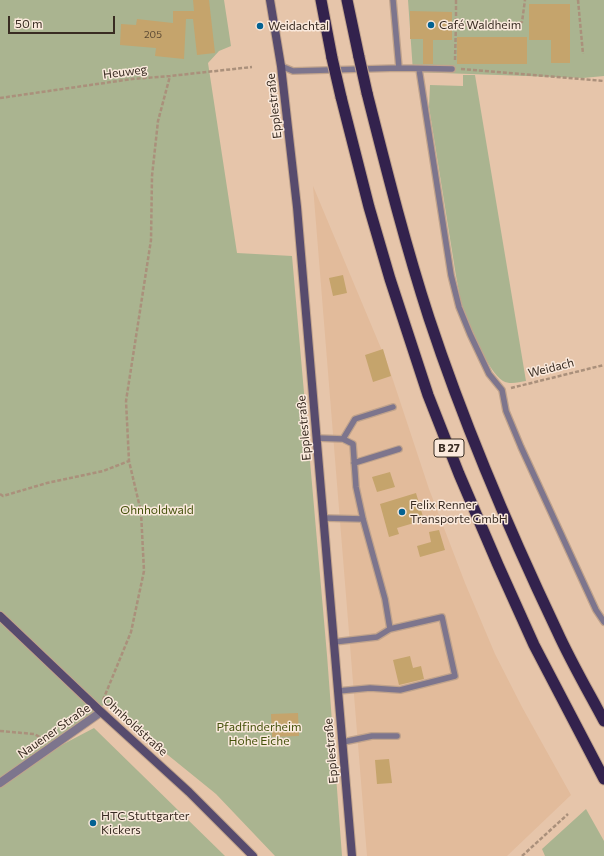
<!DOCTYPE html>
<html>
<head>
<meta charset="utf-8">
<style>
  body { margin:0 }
  #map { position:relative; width:604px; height:856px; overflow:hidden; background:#e6c5aa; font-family:Commissioner,sans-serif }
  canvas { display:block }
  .scale { position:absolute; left:8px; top:16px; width:107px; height:18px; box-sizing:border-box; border:2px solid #392c22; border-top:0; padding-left:5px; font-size:12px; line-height:14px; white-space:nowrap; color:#392c22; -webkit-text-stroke:3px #fae9dc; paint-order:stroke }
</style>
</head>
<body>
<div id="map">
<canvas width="604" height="856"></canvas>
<div class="scale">50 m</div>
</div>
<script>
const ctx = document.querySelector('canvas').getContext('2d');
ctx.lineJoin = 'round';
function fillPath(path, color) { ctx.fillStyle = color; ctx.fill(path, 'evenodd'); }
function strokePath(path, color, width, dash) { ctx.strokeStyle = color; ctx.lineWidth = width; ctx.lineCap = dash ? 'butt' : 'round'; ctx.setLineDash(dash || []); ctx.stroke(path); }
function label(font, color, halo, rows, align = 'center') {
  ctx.font = font + ' Commissioner,sans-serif'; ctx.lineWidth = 3; ctx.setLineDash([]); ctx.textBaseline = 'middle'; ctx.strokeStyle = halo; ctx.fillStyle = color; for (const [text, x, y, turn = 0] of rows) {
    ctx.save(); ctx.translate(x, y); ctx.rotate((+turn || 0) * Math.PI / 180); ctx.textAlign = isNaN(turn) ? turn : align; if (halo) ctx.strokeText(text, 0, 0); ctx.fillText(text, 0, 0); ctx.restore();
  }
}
fillPath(new Path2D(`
  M313,186L388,365L429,489L465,583L495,654L522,707L571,795L507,856H367Z`), '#e2bb9b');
fillPath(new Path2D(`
  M0,0H224L231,46L219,51L208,63L237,253L292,256L327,655L342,856H275L216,794L105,704L14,770L94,728L225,856H0Z
  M408,0H604V76L583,78L413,72Z
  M463,75H475L526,381C519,382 510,385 503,381C488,372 466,320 461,303C459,294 458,285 456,276L429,107L430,85L463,86Z
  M586,809L604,841V856H545L542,849Z`), '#aab490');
fillPath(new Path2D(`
  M193,0H209L215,53L197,55L193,19H186L184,59L155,56L156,48L120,45L121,24L136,25L137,19L173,23V11H194Z
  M529,4H570V63H551V40H529Z
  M410,11L452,12V40H433V64H423V39H410Z
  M457,37H527V64H457Z
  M343,275L347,293L333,296L329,278Z
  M383,349L391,376L373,382L365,355Z
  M390,472L395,487L377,492L372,477Z
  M416,493L424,520L397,528L399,534L389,537L380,504Z
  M439,530L445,550L420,557L417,546L431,542L429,532Z
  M410,656L413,668L421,666L424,679L399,685L393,660Z
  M298,713L299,736L272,737L271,714Z
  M389,759L392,783L377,784L375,760Z`), '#c5a46c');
const service = new Path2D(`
  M393,0L399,68
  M281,66L293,71L399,68L452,69
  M419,69L451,275L459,307L470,334L489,374L502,390L506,411L521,447L596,610L604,622
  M317,438L343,439L353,444L356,487L363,519L385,599L390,629
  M343,439L355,419L393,407
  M354,463L399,449
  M324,518L363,519
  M334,642L377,637L390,629L442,617L455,676L400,690L370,688L338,691
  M343,742L372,736H397`);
const minor = new Path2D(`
  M0,783L101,712`);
const secondary = new Path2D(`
  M270,0L281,66L297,207L352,856
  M0,616L99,710L189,792L253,856`);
const trunk = new Path2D(`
  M321,0L332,58
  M347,0L359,57
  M367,93C386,168 405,244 429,318C464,424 509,530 557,631C571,662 588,691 604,721
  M341,97L369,207L390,279L428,395L459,474L498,565L534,645L604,779`);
strokePath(service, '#c0a38c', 8);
strokePath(minor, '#c0a38c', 10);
strokePath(secondary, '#c0a38c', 10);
strokePath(trunk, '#c0a38c', 13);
strokePath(new Path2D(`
  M456,0V22
  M578,0L583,54
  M455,60L456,22C476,29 502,30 522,22L525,0
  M461,69L604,81
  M0,98L132,79L170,76L252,67
  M511,388L604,365
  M0,494L3,496L47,483L103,471L129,461
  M103,700L131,632L144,571L141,512L129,461L126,401L151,240L152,176L158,121L170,76
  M0,731L34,734L44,739
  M522,856L568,814`), '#aa907b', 2.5, [4, 2]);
strokePath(service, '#7d758d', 5.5);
strokePath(minor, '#7d758d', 8);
strokePath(secondary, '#574b6d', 8);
strokePath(trunk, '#33224d', 11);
const trunkBridge = new Path2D(`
  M359,57L367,93
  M332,58L341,97`);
strokePath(trunkBridge, '#c0a38c', 13, []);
strokePath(trunkBridge, '#33224d', 11);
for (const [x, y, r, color] of [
  [431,25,4,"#036292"],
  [260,26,4,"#036292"],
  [402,512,4,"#036292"],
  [93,823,4,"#036292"]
]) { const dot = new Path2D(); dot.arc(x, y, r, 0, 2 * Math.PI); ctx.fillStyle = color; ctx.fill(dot); strokePath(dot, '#fae9dc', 1.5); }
label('10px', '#5c4a34', null, [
  ["205",153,35]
]);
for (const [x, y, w] of [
  [449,448,30]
]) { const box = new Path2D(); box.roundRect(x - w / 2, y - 9, w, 18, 3); ctx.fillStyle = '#fae9dc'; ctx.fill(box); strokePath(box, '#392c22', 1); }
label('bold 11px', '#392c22', null, [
  ["B 27",449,448]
]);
label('12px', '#392c22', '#fae9dc', [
  ["Café Waldheim",439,25],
  ["Weidachtal",268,26],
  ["Felix Renner",410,505],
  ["Transporte GmbH",410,519],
  ["HTC Stuttgarter",101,816],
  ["Kickers",101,830]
], 'left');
label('12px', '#392c22', '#fae9dc', [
  ["Heuweg",125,72,-7],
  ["Epplestraße",274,106,-96],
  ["Weidach",551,368,-14],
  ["Epplestraße",304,428,-95],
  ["Ohnholdstraße",135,726,42],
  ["Nauener Straße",54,731,-35],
  ["Epplestraße",331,751,-95]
]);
label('12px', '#44510b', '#fae9dc', [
  ["Ohnholdwald",157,510],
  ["Pfadfinderheim",259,727],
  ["Hohe Eiche",259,741]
]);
</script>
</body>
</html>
